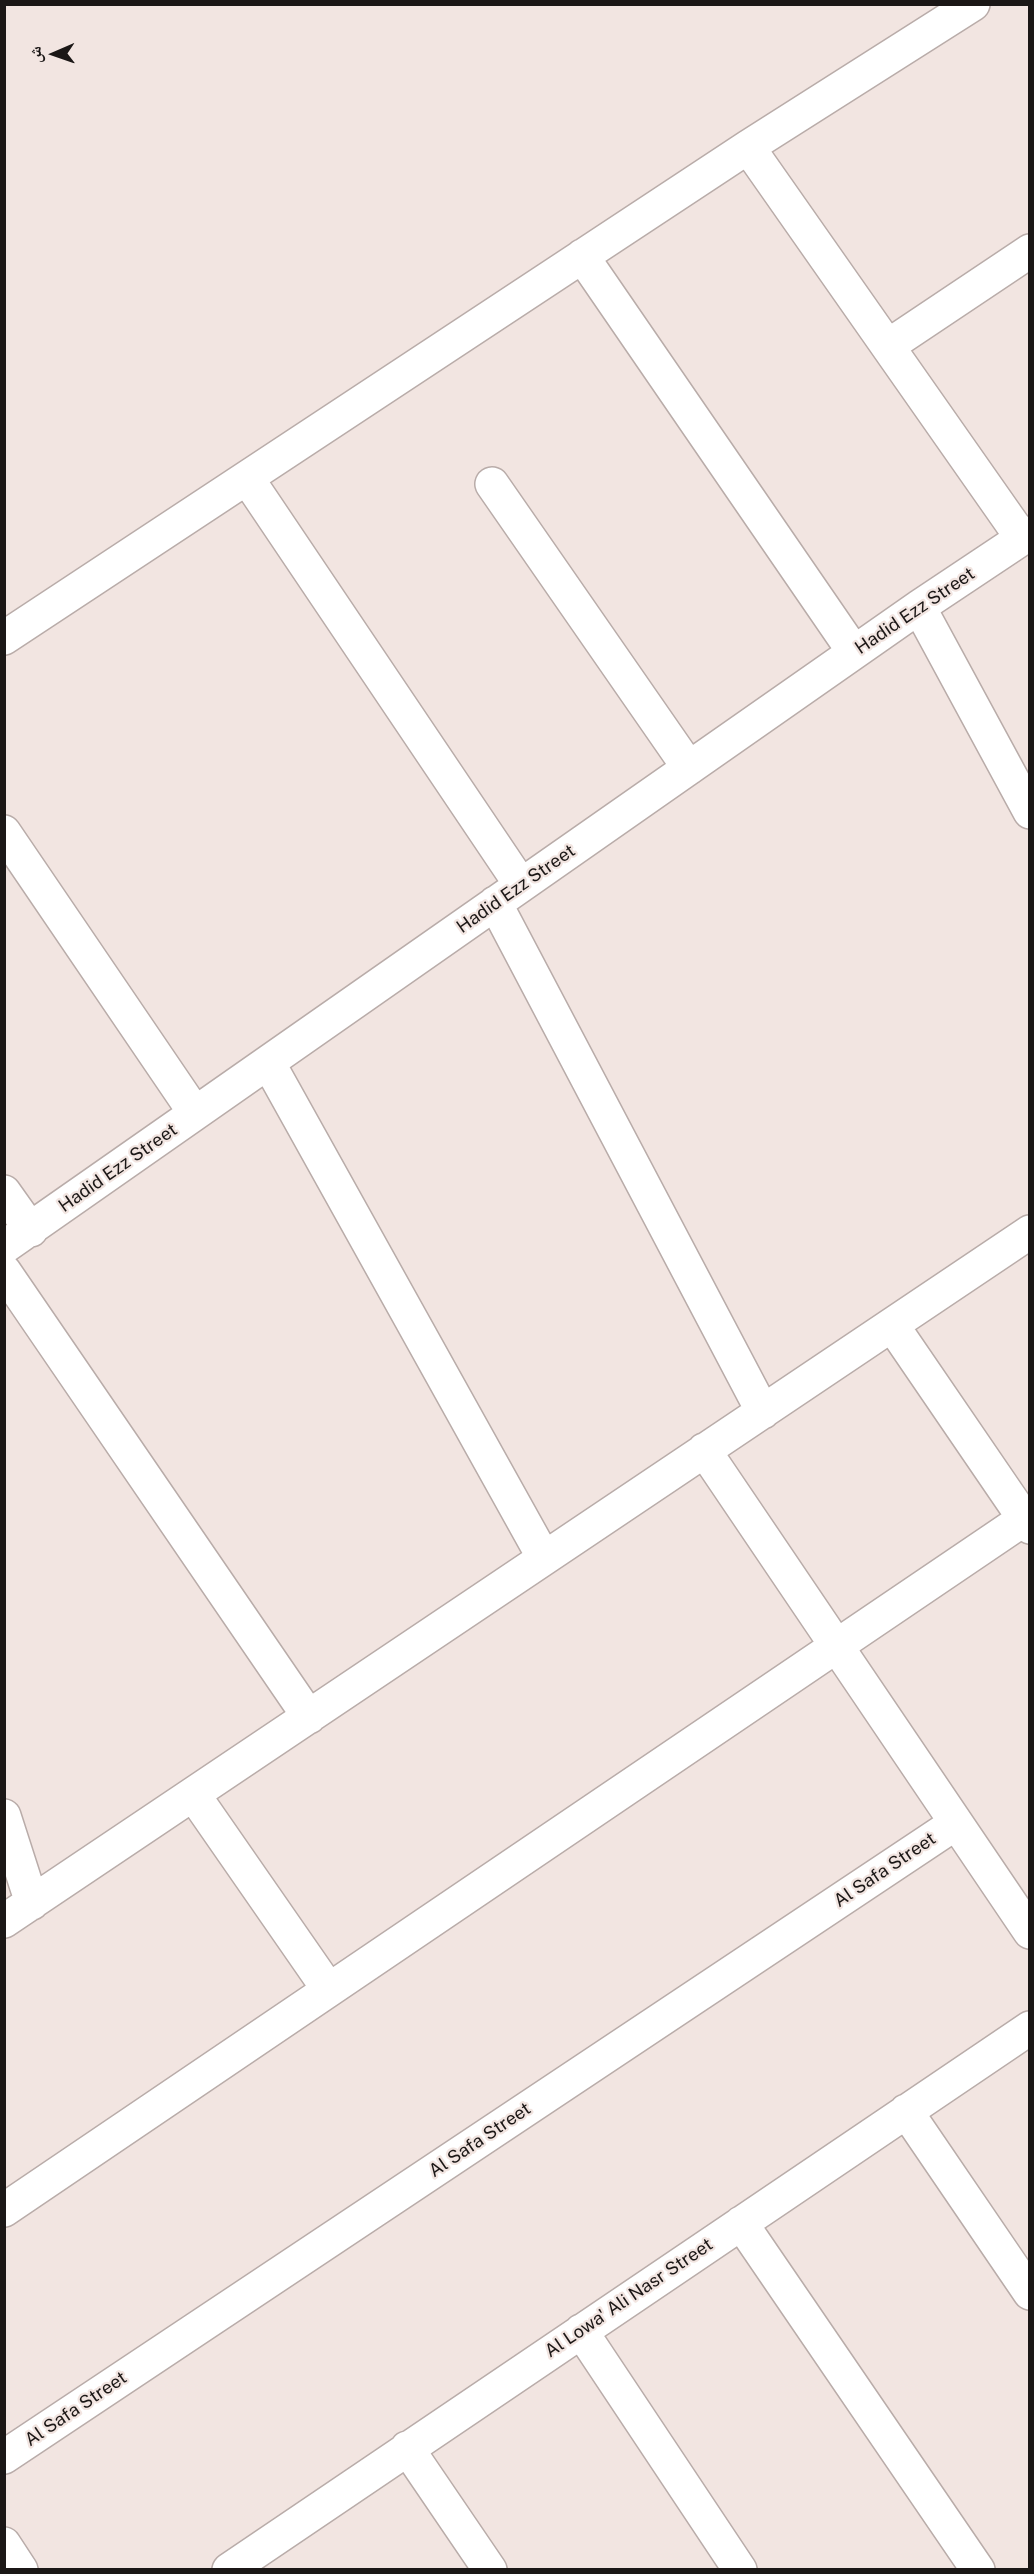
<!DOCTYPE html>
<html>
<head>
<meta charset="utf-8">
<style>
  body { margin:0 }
  #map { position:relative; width:1034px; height:2574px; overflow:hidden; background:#f2e5e1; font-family:"Public Sans","Noto Naskh Arabic",sans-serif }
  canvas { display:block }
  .frame { position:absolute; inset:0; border:6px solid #1b1716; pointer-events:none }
  .north { position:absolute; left:24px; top:24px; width:60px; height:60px; -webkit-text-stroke:4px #f2e5e1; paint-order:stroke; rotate:268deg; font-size:16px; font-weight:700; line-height:24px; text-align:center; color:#1b1716 }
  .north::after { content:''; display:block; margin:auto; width:21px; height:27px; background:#1b1716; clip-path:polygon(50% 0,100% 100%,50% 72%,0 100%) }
</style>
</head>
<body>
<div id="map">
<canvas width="1034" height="2574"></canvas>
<div class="frame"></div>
<div class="north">ش</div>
</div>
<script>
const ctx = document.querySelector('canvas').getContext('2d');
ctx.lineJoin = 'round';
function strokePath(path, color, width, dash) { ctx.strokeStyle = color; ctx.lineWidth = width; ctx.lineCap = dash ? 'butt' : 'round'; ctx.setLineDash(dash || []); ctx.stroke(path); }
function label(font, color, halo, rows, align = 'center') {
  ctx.font = font + ' "Public Sans",sans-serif'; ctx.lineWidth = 4.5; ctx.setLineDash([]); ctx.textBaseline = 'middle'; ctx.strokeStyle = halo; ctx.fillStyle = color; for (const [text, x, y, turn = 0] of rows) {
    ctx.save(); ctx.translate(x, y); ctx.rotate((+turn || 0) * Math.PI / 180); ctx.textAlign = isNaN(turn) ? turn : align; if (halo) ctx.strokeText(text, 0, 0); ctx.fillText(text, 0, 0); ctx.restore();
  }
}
const street = new Path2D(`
  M748,147L1022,538
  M582,256L854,652
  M888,346L1030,251
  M247,478L521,885
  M492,484L689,768
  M919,607L1030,812
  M4,638L748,147L973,4
  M4,832L195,1113
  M495,903L763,1412
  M269,1064L544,1558
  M4,1192L31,1230
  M4,1247L919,607L1030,533
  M4,1271L309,1717
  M892,1325L1030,1527
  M704,1450L1030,1932
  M193,1794L329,1990
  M4,1816L32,1903
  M4,1921L1030,1232
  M906,2111L1030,2293
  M4,2210L1030,1515
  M741,2223L978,2570
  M581,2331L740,2570
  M407,2448L490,2570
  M4,2457L956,1823
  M4,2544L21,2570
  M229,2570L1030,2028`);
strokePath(street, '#b9aca9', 36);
strokePath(street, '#fff', 33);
label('18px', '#1b1716', '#f2e5e1', [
  ["Hadid Ezz Street",915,611,-34],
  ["Hadid Ezz Street",516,889,-35],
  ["Hadid Ezz Street",118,1168,-35],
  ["Al Safa Street",885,1870,-34],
  ["Al Safa Street",480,2140,-34],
  ["Al Lowa' Ali Nasr Street",629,2298,-34],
  ["Al Safa Street",76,2409,-34]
]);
</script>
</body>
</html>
